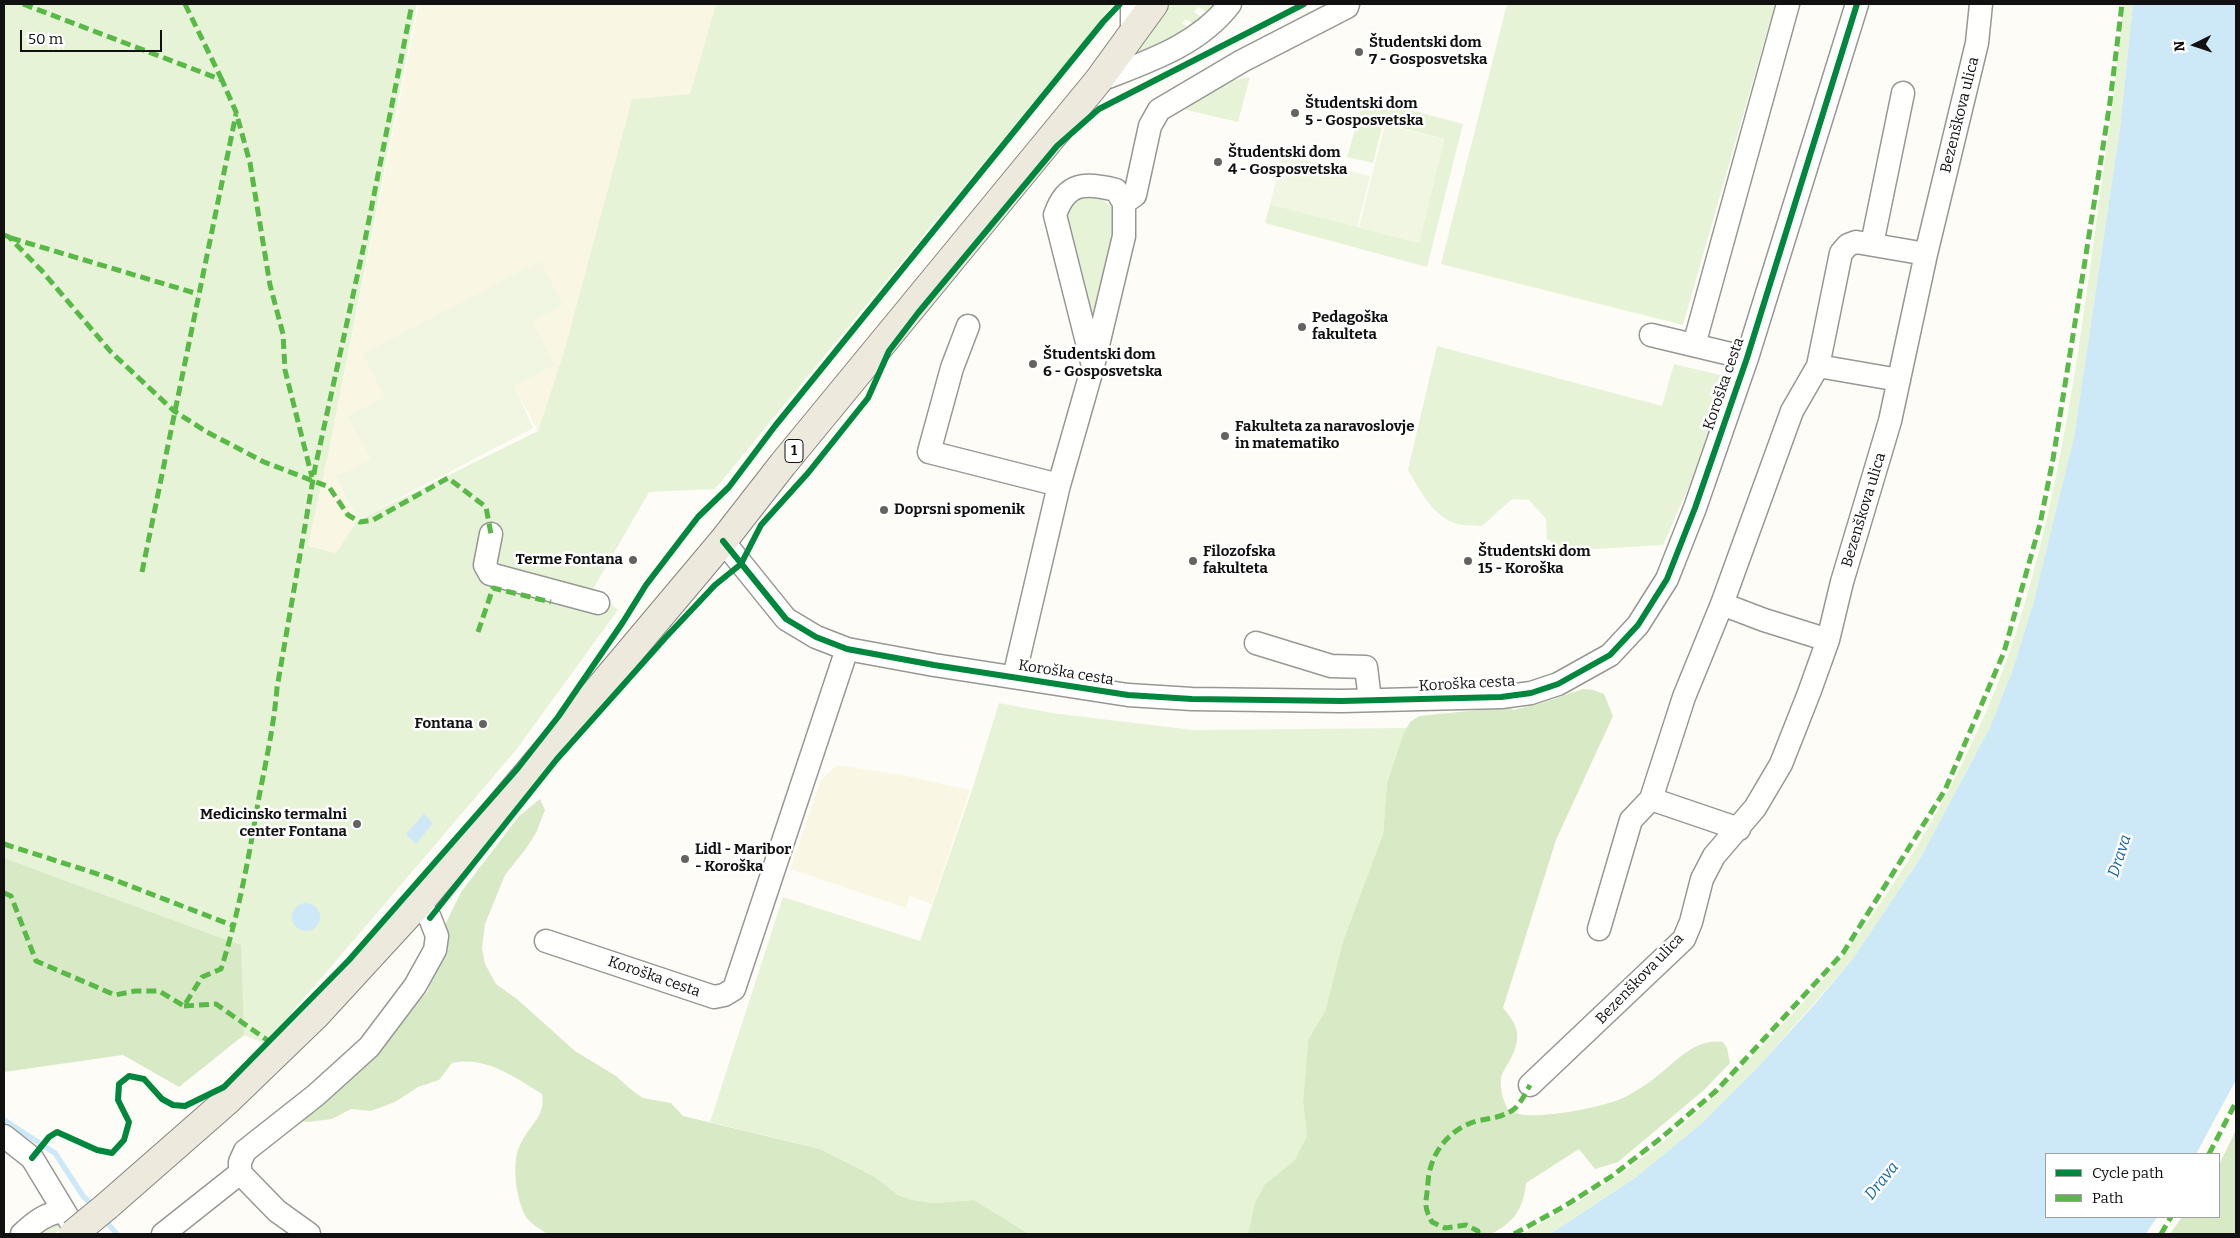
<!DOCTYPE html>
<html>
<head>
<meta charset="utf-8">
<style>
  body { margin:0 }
  #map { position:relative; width:2240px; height:1238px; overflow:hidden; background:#fdfcf7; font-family:Bitter,serif }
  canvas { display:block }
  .frame { position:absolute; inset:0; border:5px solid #111; pointer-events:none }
  .legend { position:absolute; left:2045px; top:1153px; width:175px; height:65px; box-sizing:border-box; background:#fff; border:1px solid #a0a0a0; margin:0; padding:6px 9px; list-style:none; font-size:15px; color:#111 }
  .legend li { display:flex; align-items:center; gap:10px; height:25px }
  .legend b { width:25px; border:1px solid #a0a0a0 }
  .north { position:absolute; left:2170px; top:20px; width:50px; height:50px; -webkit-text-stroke:4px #fff; paint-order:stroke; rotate:266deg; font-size:14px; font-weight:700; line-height:20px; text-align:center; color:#111 }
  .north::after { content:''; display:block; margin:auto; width:18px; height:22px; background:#111; clip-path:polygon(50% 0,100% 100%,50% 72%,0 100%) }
  .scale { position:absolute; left:20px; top:30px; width:142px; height:22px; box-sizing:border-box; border:2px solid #111; border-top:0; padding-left:6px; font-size:15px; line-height:18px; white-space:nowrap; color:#111; -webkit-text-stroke:4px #fff; paint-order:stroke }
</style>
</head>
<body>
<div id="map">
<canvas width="2240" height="1238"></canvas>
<div class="frame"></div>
<ul class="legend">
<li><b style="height:6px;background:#00873e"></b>Cycle path</li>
<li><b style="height:6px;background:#58b947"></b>Path</li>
</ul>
<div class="north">N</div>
<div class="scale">50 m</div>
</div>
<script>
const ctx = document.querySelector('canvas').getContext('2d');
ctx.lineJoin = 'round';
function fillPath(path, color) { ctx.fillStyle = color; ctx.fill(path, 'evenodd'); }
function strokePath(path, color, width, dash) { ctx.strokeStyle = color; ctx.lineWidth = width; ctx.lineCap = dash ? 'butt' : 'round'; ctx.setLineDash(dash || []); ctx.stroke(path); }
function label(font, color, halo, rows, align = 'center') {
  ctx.font = font + ' Bitter,serif'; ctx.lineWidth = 5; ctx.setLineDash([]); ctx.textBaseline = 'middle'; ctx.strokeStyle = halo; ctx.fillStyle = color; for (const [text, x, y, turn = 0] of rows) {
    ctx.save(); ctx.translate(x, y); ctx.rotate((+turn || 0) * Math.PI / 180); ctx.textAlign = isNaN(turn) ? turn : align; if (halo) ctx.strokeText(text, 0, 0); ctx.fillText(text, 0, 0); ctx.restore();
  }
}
fillPath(new Path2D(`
  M419,4H716L690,94L632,99L565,348L538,431L514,386L385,397L371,459L336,478L358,520L336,553L308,546L329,450Z
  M837,765L902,775L970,790L932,904L910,896L906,908L790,869L821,780Z`), '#f9f7e4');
fillPath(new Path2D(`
  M4,4H417L329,450L308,546L336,553L358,520L538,431L565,348L632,99L690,94L716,4H1114L715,489L649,492L593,589L618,610L516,750L265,1044L244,1035L238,999L241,945L4,858Z
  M1169,4H1213L1207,12L1198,7L1194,12L1203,18L1196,26L1186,19L1182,23L1193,32L1134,55V50Z
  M1507,4H1775L1683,325L1441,264Z
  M2123,4H2133L2120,128L2074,437L2033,604L2013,669L1990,727L1921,857L1852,960L1759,1066L1702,1123L1635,1178L1550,1234H1521C1584,1201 1646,1160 1698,1111C1719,1091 1738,1070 1759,1049C1785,1022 1812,994 1836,964C1912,867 1980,746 2017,629C2055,508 2075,380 2092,254C2103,171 2116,88 2123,4Z
  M1250,77L1238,122L1182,109L1221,83Z
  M1364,98L1463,124L1427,267L1265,223L1270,204L1419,243L1444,139L1383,123L1373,163L1347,157Z
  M1096,196C1104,201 1113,205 1116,214C1120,226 1096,307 1091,324L1066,217C1070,201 1081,197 1096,196Z
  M1437,346L1662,406L1674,364L1728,377L1689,486L1663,545L1564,551L1547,539L1546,519L1529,500L1512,499L1482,526C1474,525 1465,526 1458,524C1433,518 1420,490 1408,470Z
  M999,703L1052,713L1193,730L1407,728L1387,783L1383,834L1343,941L1325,1011L1308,1040L1303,1102L1307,1136L1294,1161L1265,1184L1248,1234H1029L974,1200L934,1203L913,1200L898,1195L875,1177L820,1149L710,1122L783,897L920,941L972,790Z
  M49,1220L68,1223L54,1234H28Z`), '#e7f3d7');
fillPath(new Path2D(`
  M1583,689L1593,690L1604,694L1613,716L1556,840L1503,1008C1519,1026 1522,1038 1510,1060C1507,1066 1502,1072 1501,1078C1500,1090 1503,1101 1509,1111C1515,1113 1521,1115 1527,1115C1550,1117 1605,1107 1625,1097C1636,1091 1648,1084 1657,1076C1677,1061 1695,1038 1723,1042L1727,1048L1730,1063L1704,1090L1618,1162L1595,1169L1579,1149L1526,1183C1523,1210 1514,1222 1491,1234H1248L1255,1203L1265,1184L1294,1161L1307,1136L1303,1102L1308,1040L1325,1011L1343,941L1383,834L1387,783L1404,733L1410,722L1419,716L1510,707L1513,710L1542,703Z
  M540,799L545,810L536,833L525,850L505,875L485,924L482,948L485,964L496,984L517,999L575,1051L616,1076L629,1088L643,1098L671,1103L683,1116L820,1149L875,1177L898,1195L913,1200L934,1203L974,1200L1029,1234H547C540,1229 530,1223 526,1217C516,1199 511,1164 520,1145C528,1126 546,1117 542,1094C514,1077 486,1056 452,1063L439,1080L418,1087L395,1102L371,1111L351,1109L332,1119L308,1122L296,1121L372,1054L427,992L445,950L446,923L461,892L519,816Z
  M4,858L241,945L244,1035L179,1087L123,1055L4,1072Z
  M2236,1130V1234H2170L2182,1217H2219V1165Z`), '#d8eac5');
fillPath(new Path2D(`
  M1385,125L1444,139L1419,243L1359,227Z
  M1283,154L1370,176L1357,227L1270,204Z
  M540,261L563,305L532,321L554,365L514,386L533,428L358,520L336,477L371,459L348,416L385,397L363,354Z`), '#f0f6e1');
fillPath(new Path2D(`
  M2133,4H2236V1080L2196,1154H2046V1217H2157L2146,1234H1550L1635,1178L1702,1123L1759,1066L1813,1006L1852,960L1921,857L1990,727L2013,669L2033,604L2074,437L2120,128Z
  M424,814L433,823L416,844L406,834Z
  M292 917a14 14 0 1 1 28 0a14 14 0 1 1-28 0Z`), '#cde8f7');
strokePath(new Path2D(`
  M4,1120L55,1153L83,1196L94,1207
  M103,1218L117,1234`), '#cde8f7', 5.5);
const minor = new Path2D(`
  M1132,34V4
  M1098,81C1146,62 1198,46 1230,4
  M1124,203L1135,195L1150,126L1159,110L1242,61L1347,7L1348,4
  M1872,244L1903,93
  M968,326L952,368L929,452L1059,485
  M1651,335L1747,358
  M1694,345L1788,4
  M1899,380L1818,366L1841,253L1848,245L1856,242L1926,254
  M491,534L485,565L490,574L598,603
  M723,541L786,619L816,637L847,649L934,665L1128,695L1192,699L1342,701L1501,697L1531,693L1558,684L1610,655L1638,625L1667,579L1695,508L1747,358L1857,4
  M1722,604L1764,620L1828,640
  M1256,643L1331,666L1366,667L1370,700
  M1014,677L1059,485L1093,366L1124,236V203L1116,190C1085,182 1066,182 1055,215L1093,366
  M1739,829L1651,799L1684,697L1722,604L1792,411L1818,366
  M1599,929L1631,820L1651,799
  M546,941L714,997L724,995L734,989L847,649
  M1530,1085L1684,939L1691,922L1702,879L1714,856L1755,808L1781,764L1809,693L1828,640L1842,582L1890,421L1926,254L1977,43L1981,4
  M4,1136L32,1158L78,1234
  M22,1234C35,1222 46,1213 64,1211
  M163,1234L240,1173
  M309,1234L277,1211L240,1173V1162L245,1151L316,1095L369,1047L415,986L435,950L437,936L430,918L418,904`);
const major = new Path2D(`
  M107,1206L228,1100L315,1016L418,904L723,541L783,464L1098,81L1154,4`);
strokePath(minor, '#979795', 25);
strokePath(major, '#858482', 30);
strokePath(minor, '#fffffe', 22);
strokePath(major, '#ede9dc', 28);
const majorBridge = new Path2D(`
  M73,1234L107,1206`);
strokePath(majorBridge, '#858482', 30, []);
strokePath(majorBridge, '#ede9dc', 28);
strokePath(new Path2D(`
  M23,4L222,80L236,112L250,163L270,285L283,334L285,370L312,477
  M185,4L222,80
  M4,235L9,237L42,271L111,352L174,411L207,432L264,462L329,487L348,515L360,522L373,520L448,478L486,507L491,534
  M11,238L198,294
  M142,572L236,114
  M478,632L493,588L551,602
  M4,844L107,877L234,926
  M4,893L11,896L36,961L115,995L135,991H159L184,1006L202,977L221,969C239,913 249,856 259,797C266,761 274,725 277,688L315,468L364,245L412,4
  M184,1006L216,1004L270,1042
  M2209,1154L2236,1102
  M1478,1234V1231L1466,1225L1445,1228L1432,1222C1422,1204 1427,1202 1428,1182C1430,1153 1449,1129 1477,1121C1491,1118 1500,1118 1513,1110C1520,1105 1526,1092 1530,1085
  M1514,1234L1563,1207L1612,1176L1661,1138L1717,1090L1843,953L1945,790L2004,652L2040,524L2053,459L2084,267L2110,102L2122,4
  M2161,1234L2171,1217`), '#58b947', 5, [10, 5]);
strokePath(new Path2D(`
  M723,541L786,619L816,637L847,649L934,665L1128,695L1192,699L1342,701L1501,697L1531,693L1558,684L1610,655L1638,625L1667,579L1695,508L1747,358L1857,4
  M430,918L557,759L666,637L715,585L741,564L761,525L808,473L868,398L889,351L918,313L1057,146L1099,109L1304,4
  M32,1158L49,1137L57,1132L97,1150L112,1153L124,1140L129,1122L118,1100L119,1084L129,1076L144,1079L162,1099L173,1105L185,1106L224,1087L349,960L518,768L558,717L623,622L646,585L698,517L729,487L775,426L1103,22L1120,4`), '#00873e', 6);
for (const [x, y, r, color] of [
  [1359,52,5,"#646362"],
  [1295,113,5,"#646362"],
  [1218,162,5,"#646362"],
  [1302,327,5,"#646362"],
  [1033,364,5,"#646362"],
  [1225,436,5,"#646362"],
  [884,510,5,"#646362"],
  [633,560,5,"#646362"],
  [1193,561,5,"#646362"],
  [1468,561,5,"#646362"],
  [483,724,5,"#646362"],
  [357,824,5,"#646362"],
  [685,859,5,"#646362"]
]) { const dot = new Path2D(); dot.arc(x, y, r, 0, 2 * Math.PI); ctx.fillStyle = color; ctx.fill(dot); strokePath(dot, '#fff', 2); }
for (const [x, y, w] of [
  [794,451,18]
]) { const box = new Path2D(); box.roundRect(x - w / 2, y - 11.5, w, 23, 4); ctx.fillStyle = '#fff'; ctx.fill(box); strokePath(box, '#111', 1); }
label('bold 14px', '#111', null, [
  ["1",794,451]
]);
label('bold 15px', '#111', '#fff', [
  ["Študentski dom",1369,43],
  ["7 - Gosposvetska",1369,60],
  ["Študentski dom",1305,104],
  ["5 - Gosposvetska",1305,121],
  ["Študentski dom",1228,153],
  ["4 - Gosposvetska",1228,170],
  ["Pedagoška",1312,318],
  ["fakulteta",1312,335],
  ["Študentski dom",1043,355],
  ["6 - Gosposvetska",1043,372],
  ["Fakulteta za naravoslovje",1235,427],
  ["in matematiko",1235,444],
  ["Doprsni spomenik",894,510],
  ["Filozofska",1203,552],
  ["fakulteta",1203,569],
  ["Študentski dom",1478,552],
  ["15 - Koroška",1478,569],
  ["Terme Fontana",623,560,"right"],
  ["Fontana",473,724,"right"],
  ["Medicinsko termalni",347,815,"right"],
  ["center Fontana",347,832,"right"],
  ["Lidl - Maribor",695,850],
  ["- Koroška",695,867]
], 'left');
label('15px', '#111', '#fff', [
  ["Bezenškova ulica",1960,115,-76],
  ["Koroška cesta",1724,384,-71],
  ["Bezenškova ulica",1864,510,-73],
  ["Koroška cesta",1066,673,9],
  ["Koroška cesta",1467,684,-3],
  ["Koroška cesta",654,977,19],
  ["Bezenškova ulica",1640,979,-46]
]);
label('italic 16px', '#1768a6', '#fff', [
  ["Drava",2120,856,-72],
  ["Drava",1882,1181,-51]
]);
</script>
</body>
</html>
